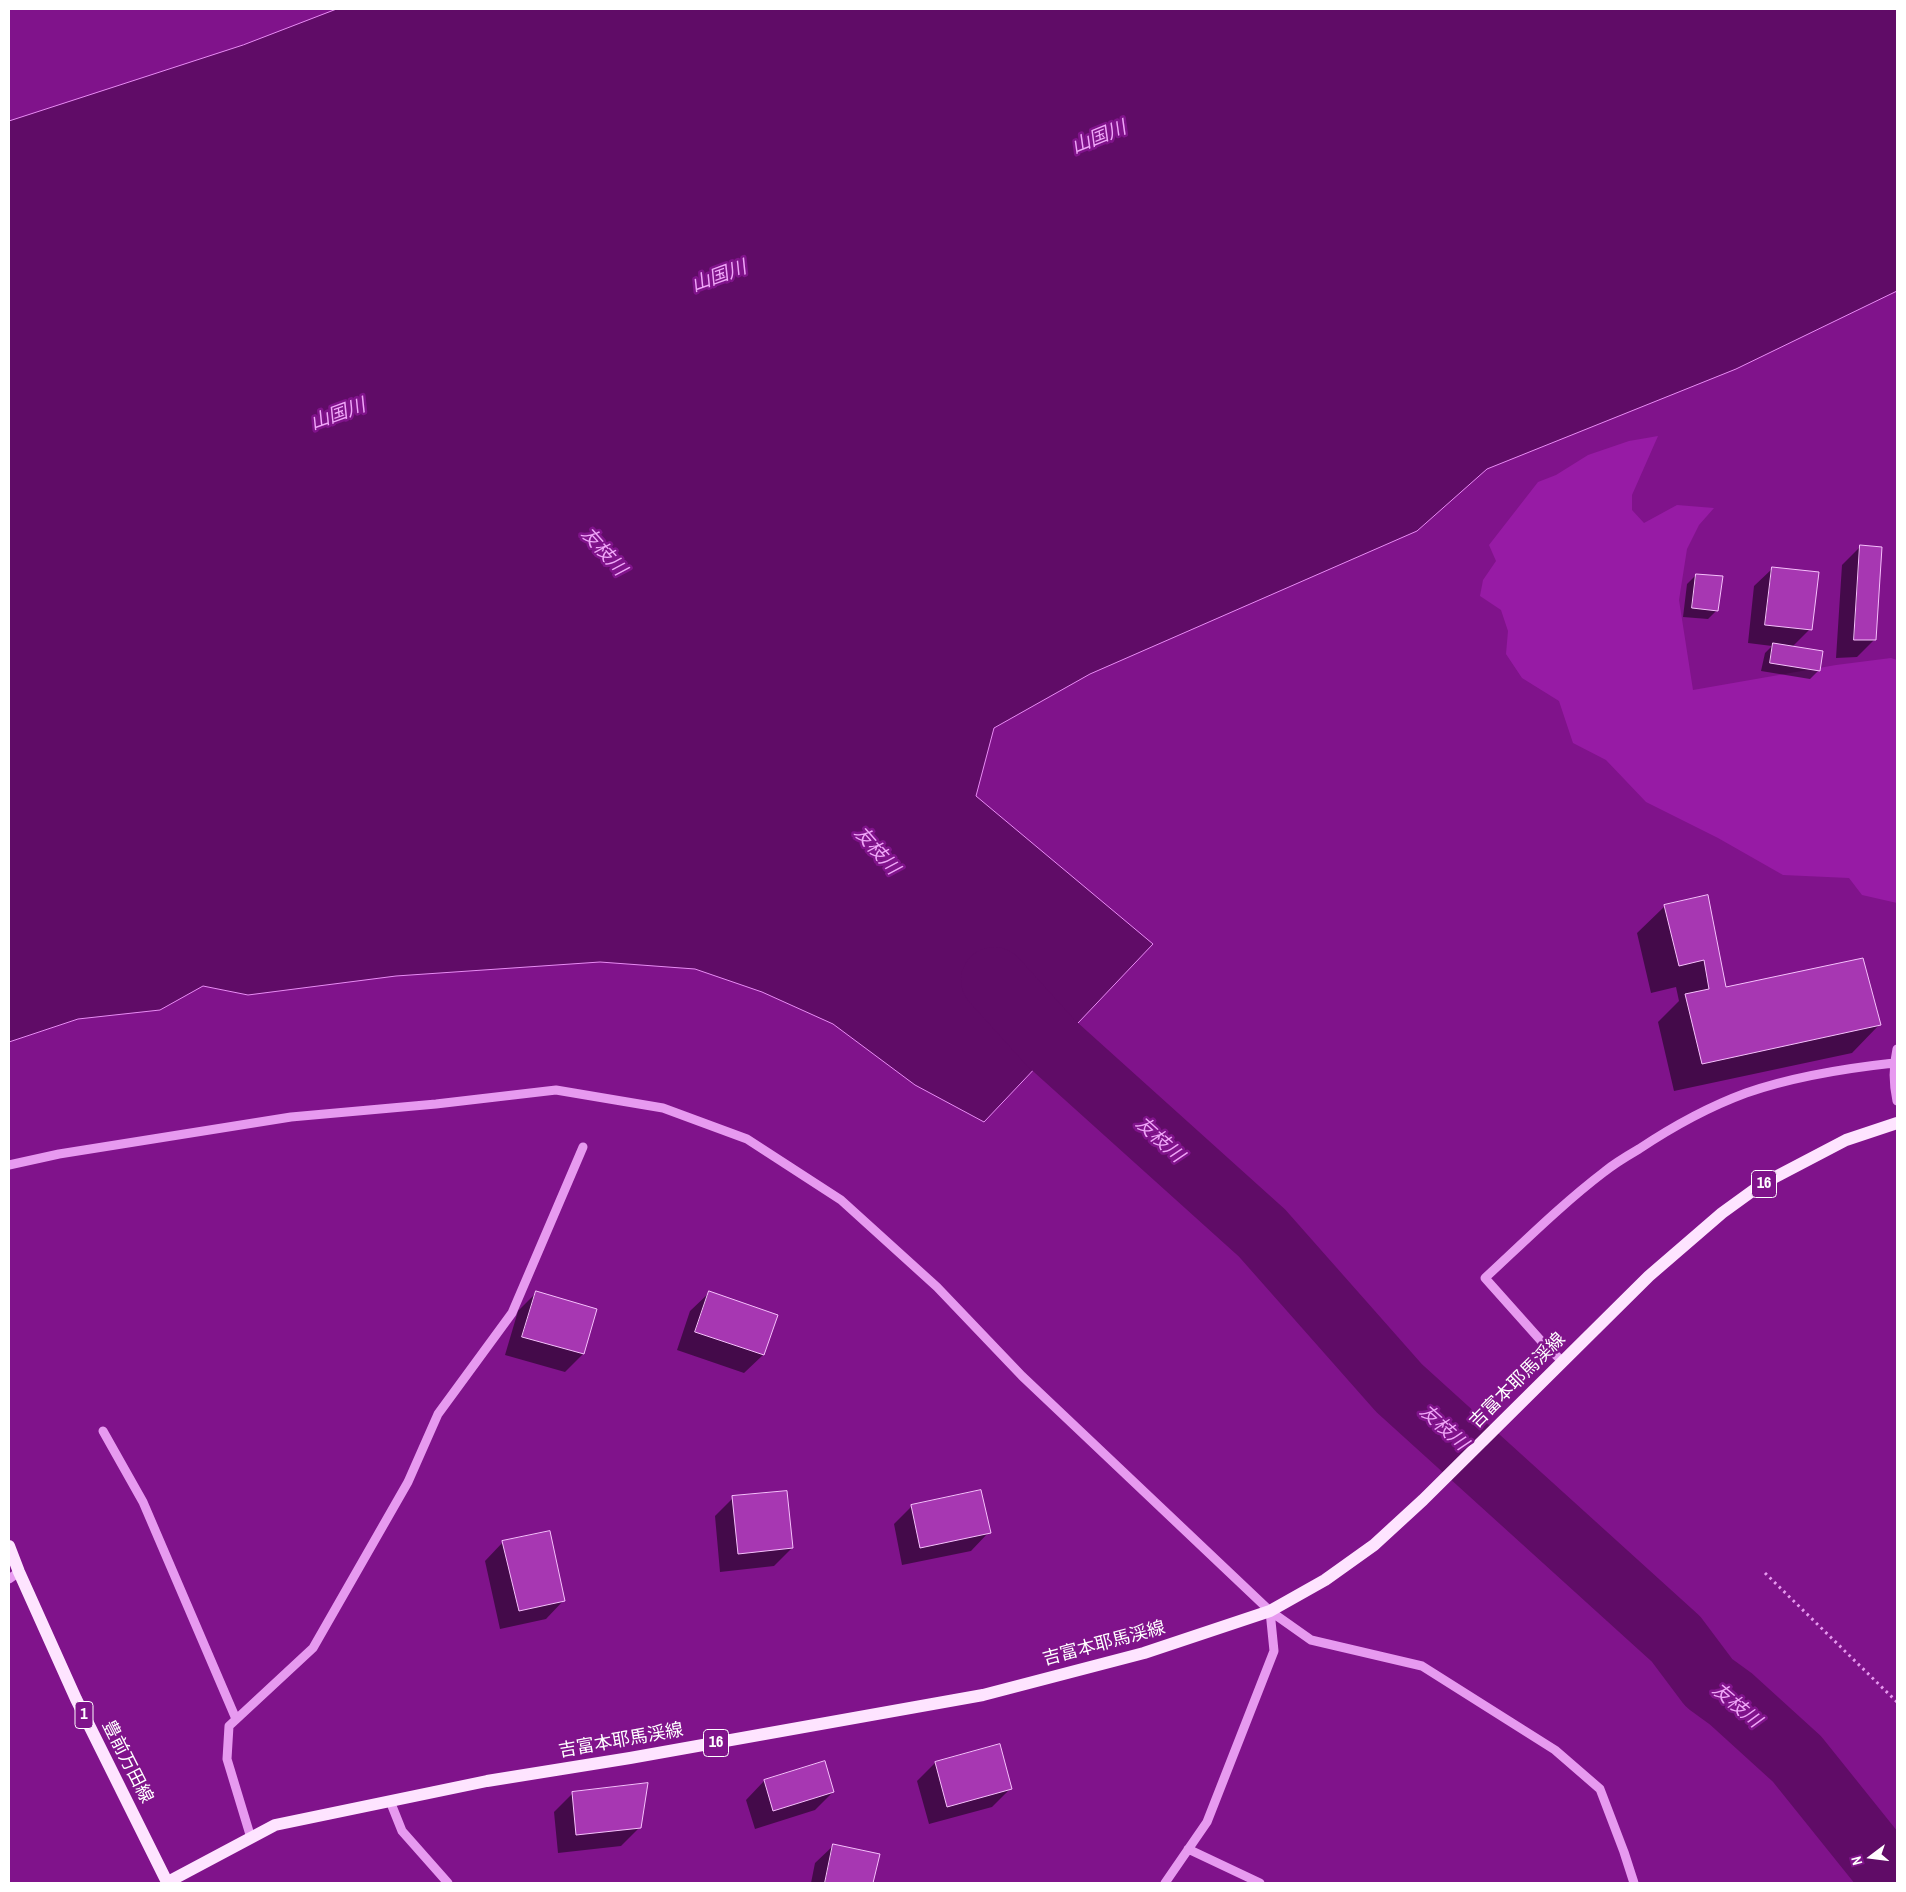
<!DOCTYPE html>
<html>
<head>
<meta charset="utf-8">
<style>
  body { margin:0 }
  #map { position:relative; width:1906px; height:1892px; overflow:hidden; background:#80138b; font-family:"Archivo Narrow",sans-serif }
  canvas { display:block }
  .frame { position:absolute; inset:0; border:10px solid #fff; pointer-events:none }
  .north { position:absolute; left:1846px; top:1832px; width:50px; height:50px; -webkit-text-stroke:4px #80138b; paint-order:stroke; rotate:255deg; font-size:14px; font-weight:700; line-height:20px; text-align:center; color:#fff }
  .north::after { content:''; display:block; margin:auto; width:18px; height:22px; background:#fff; clip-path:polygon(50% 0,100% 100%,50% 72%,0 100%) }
</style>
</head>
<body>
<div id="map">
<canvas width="1906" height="1892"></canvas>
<div class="frame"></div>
<div class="north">N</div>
</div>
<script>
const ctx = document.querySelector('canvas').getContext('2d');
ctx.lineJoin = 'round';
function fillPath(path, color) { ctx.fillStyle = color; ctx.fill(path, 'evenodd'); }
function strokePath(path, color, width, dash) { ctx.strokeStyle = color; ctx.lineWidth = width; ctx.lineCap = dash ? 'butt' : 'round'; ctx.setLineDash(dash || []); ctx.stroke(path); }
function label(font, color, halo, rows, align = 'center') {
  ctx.font = font + ' "Archivo Narrow","Noto Sans JP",sans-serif'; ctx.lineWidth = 5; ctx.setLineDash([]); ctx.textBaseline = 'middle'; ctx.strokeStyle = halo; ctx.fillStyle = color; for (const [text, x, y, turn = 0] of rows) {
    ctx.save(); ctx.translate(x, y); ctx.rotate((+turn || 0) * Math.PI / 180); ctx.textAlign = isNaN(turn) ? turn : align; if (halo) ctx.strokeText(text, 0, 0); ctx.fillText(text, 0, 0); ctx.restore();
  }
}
fillPath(new Path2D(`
  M1658,436L1632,495V510L1644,523L1677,505L1714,508L1699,525L1687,549L1679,600L1693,690L1836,665L1891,658L1897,660V903L1862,895L1849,878L1783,875L1718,838L1646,802L1606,760L1573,743L1559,701L1522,678L1506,654L1508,631L1501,610L1480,596L1483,580L1496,561L1489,545L1538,482L1556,475L1588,455L1629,441Z`), '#971ba5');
const water = new Path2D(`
  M337,9H1897V291L1736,369L1487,469L1417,531L1090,674L994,728L976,796L1153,944L984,1122L915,1085L833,1024L762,992L695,969L600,962L396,976L248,995L203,986L160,1010L78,1019L9,1042V121L243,45Z`);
fillPath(water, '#600c67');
strokePath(water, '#e88cf4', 1);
fillPath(new Path2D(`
  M1861,546L1875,639L1857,657L1836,658L1842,565Z
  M1773,568L1810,629L1792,647L1819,670L1810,679L1761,671L1765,653L1772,646L1748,643L1754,586Z
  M1696,575L1717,610L1708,619L1683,617L1687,584Z
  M1665,906L1725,988L1879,1025L1852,1053L1674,1091L1658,1022L1679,1001L1676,987L1651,993L1637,933Z
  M536,1293L583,1354L565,1372L505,1355L518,1311Z
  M709,1293L776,1315L763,1355L744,1373L677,1350L690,1311Z
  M733,1498L792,1548L774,1566L720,1572L715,1516Z
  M912,1506L989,1532L971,1551L902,1565L894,1524Z
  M503,1542L564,1600L546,1619L500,1629L485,1561Z
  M824,1763L833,1792L815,1810L755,1829L746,1800L764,1781Z
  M935,1763L1010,1789L992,1807L929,1824L917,1781Z
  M572,1794L640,1827L621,1846L558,1853L554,1812Z
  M834,1845L878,1855L872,1883H811L815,1863Z`), '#0007');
strokePath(new Path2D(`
  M994,980L1051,1043L1262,1233L1399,1388L1676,1639L1709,1683L1731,1699L1797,1759L1887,1871L1897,1879`), '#600c67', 66);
const building = new Path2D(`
  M1860,545L1882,547L1876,640H1854Z
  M1772,567L1819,572L1812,630L1765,625Z
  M1696,574L1723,576L1718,611L1692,608Z
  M1773,643L1823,651L1820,671L1770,663Z
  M1708,895L1726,987L1863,958L1881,1025L1702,1064L1685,994L1709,989L1704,960L1679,966L1664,905Z
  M536,1291L597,1309L584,1354L522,1337Z
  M709,1291L778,1315L764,1355L695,1332Z
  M981,1490L991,1533L920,1548L911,1505Z
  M787,1491L793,1548L738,1554L732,1496Z
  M550,1531L565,1601L519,1611L502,1541Z
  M1000,1744L1012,1789L947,1807L935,1762Z
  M825,1761L834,1792L773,1811L764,1780Z
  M648,1783L641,1828L576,1835L572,1792Z
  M833,1844L880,1854L873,1883H825Z`);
fillPath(building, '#a737b2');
strokePath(building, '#f6c1fc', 1);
strokePath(new Path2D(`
  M1765,1573L1897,1702`), '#e79af0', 3, [2.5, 4]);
strokePath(new Path2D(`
  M1897,1049C1893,1067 1893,1083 1897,1101
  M9,1165L59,1154L291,1117L436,1104L556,1090L663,1108L747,1139L841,1200L937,1287L1022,1376L1270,1611L1311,1640L1422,1666L1555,1750L1600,1789L1624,1852L1634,1883
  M1562,1361L1543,1343L1485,1278C1524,1242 1562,1204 1604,1172C1615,1163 1627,1156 1639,1149C1672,1127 1708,1107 1746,1093C1789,1078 1848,1068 1894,1063
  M103,1431L143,1502L236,1719
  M9,1579L19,1572
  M390,1801L402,1831L448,1883
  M251,1838L227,1759L229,1726L313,1648L408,1482L438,1414L512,1313L583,1147
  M1188,1849L1260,1883
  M1165,1883L1207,1822L1274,1651L1270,1611`), '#e79af0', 9);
strokePath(new Path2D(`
  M9,1546L19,1572L76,1699L167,1882
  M166,1883L275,1825L487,1781L630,1758L983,1695L1144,1653L1270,1611L1325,1580L1374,1545L1423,1500L1649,1276L1722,1213L1762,1184L1846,1140L1897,1123`), '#fee4ff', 12);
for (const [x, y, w] of [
  [1764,1184,25],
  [84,1715,18],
  [716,1743,25]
]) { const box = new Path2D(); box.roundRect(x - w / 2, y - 13.5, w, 27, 4); ctx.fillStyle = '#80138b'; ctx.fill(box); strokePath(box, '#fff', 1); }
label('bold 16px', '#fff', null, [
  ["16",1764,1184],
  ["1",84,1715],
  ["16",716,1743]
]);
label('18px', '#fff', '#80138b', [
  ["吉富本耶馬渓線",1518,1381,-45],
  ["吉富本耶馬渓線",1104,1644,-15],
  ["吉富本耶馬渓線",621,1741,-10],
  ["豊前万田線",127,1762,63]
]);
label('italic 19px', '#efa6f8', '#80138b', [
  ["山国川",1099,138,-22],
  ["山国川",719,277,-20],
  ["山国川",338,415,-20],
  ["友枝川",603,552,48],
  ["友枝川",876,851,48],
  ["友枝川",1159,1140,42],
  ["友枝川",1443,1428,42],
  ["友枝川",1736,1706,40]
]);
</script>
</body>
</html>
